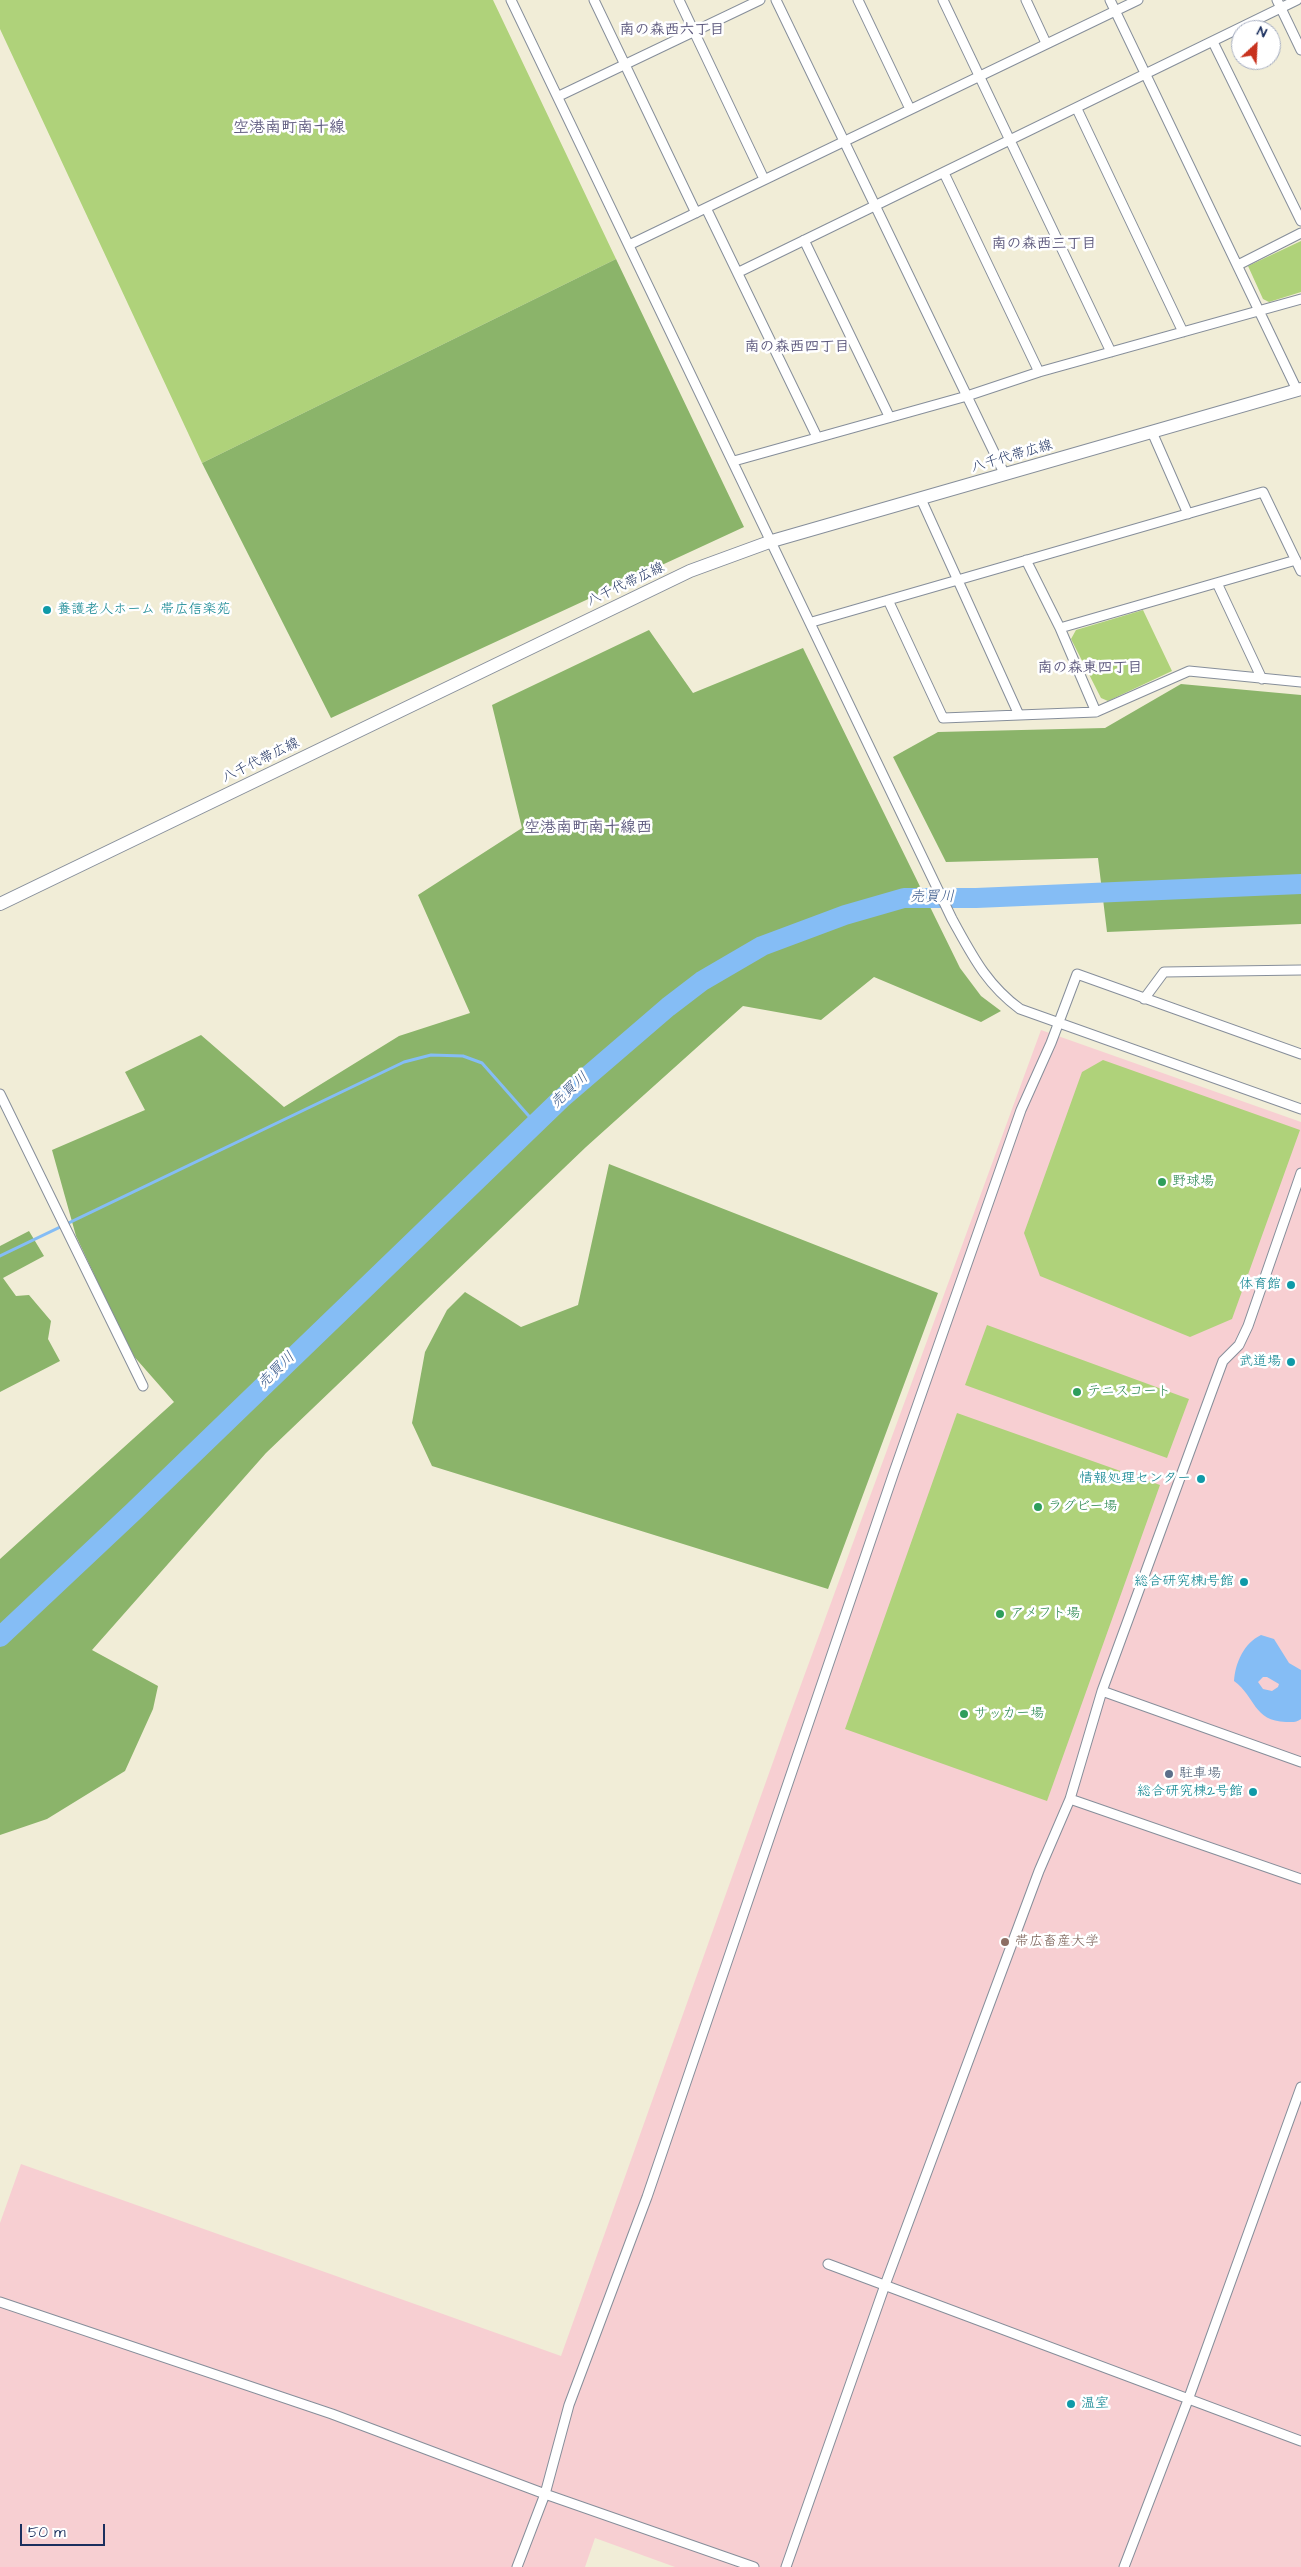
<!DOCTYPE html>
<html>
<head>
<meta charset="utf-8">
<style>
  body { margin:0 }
  #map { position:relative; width:1301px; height:2567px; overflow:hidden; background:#f1edd7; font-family:"Architects Daughter",sans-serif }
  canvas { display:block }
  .north { position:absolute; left:1231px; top:20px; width:50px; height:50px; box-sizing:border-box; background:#fff; border:1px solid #a4acbf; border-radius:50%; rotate:25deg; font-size:14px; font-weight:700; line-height:20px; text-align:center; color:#1b2f5e }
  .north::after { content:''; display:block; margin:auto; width:18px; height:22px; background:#c8321e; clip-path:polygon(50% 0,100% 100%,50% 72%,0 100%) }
  .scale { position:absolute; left:20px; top:2524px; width:85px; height:22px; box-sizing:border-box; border:2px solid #1b2f5e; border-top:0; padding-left:6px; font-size:15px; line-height:18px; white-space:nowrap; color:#1b2f5e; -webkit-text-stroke:4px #fff; paint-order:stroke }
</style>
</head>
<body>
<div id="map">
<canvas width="1301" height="2567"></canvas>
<div class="north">N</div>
<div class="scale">50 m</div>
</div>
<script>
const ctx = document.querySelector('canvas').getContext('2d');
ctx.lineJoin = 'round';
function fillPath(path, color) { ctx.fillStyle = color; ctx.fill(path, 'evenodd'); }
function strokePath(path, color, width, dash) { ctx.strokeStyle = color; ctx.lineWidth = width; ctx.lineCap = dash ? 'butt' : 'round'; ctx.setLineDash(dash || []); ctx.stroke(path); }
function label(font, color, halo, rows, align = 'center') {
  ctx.font = font + ' "Architects Daughter","Klee One",sans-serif'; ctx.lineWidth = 5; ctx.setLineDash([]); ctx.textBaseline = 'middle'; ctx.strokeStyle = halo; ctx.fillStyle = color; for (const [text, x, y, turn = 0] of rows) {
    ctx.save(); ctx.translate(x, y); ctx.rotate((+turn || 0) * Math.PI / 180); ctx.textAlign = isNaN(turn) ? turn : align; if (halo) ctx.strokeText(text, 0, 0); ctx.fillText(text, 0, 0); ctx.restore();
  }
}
fillPath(new Path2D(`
  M1041,1030L1301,1122V2567H675L595,2538L585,2567H0V2223L21,2164L561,2356L788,1720Z`), '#f7cfd2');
fillPath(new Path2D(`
  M0,0H493L616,259L202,463L0,29Z
  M1301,241V292L1269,302L1263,299L1248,266Z
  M1143,610L1172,671L1108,701L1101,698L1071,639L1076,630Z
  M1103,1060L1300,1130L1232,1319L1190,1337L1040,1276L1024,1233L1082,1072Z
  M987,1325L1189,1399L1167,1458L965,1385Z
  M957,1413L1160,1485L1047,1801L845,1729Z`), '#afd27a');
fillPath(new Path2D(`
  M616,259L744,527L331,718L202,463Z
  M649,630L693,693L803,648L960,968L981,996L1001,1011L981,1022L874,977L821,1020L743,1006L586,1147L266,1453L92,1650L158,1686L153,1709L125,1771L47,1819L0,1835V1559L174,1402L131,1353L76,1236L52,1150L145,1110L125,1072L201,1035L284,1107L399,1036L470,1013L418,895L522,828L492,705Z
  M1181,684L1301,695V924L1107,932L1098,858L946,862L893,757L938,732L1105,728Z
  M609,1164L938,1293L828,1589L432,1466L412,1423L425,1352L447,1310L465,1292L521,1327L578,1305Z
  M29,1231L44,1256L3,1278L16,1296L29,1295L51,1321L48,1339L60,1361L0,1392V1246Z`), '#8bb46a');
fillPath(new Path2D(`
  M1261,1635L1274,1639L1289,1663L1301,1670V1719C1296,1723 1292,1722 1286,1722C1253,1721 1256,1697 1234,1681C1235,1663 1244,1643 1261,1635ZM1263,1677H1267L1279,1684L1278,1687L1272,1691L1263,1689L1258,1682Z`), '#85bdf5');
strokePath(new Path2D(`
  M0,1256L404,1062L431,1055L463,1056L482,1063L535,1123`), '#85bdf5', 3);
strokePath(new Path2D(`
  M0,1637L134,1511L561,1099L668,1007L702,981L762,946L845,915L904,898H976L1301,884`), '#85bdf5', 20);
const minor = new Path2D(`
  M511,0L952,919C972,955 986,984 1020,1009L1301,1109
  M594,0L696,213
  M679,0L764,179
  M776,0L1005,475
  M858,0L910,109
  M943,0L1111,352
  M1026,0L1046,43
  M1110,0L1297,390
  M1277,0L1301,50
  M1213,42L1301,221
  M559,96L760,0
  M1077,109L1183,332
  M944,173L1039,372
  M706,208L817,437
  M804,240L889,416
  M629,245L1138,0
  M1238,265L1301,233
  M739,272L1297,0
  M1152,432L1188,514
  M734,461L967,396L1039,372L1301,299
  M921,499L1019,715
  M1026,560L1060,628L1096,712
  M1217,583L1262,679
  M888,600L943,718L1096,712L1189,671L1301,682
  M812,622L1263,492L1301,571
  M1060,628L1296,560
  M1144,999L1164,972L1301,970
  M0,1094L143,1386
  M1102,1691L1301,1762
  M1070,1799L1301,1879
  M828,2264L1301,2441
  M0,2302L332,2414L545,2494L754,2567
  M517,2567L545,2494L569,2405L647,2197L894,1472L1021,1110L1051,1043L1077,974L1301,1054
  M786,2567L885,2285L1039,1871L1070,1799L1102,1691L1213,1388L1223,1361L1239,1345L1248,1326L1301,1173
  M1124,2567L1188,2400L1301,2087`);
const secondary = new Path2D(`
  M0,904L690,571L772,541L1301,389`);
strokePath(minor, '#868e9a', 11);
strokePath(secondary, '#868e9a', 14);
strokePath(minor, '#fff', 9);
strokePath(secondary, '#fff', 12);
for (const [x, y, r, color] of [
  [47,610,5,"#0f9aa8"],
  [1162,1182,5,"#2e9e5b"],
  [1291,1285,5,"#0f9aa8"],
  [1291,1362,5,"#0f9aa8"],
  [1077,1392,5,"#2e9e5b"],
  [1201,1479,5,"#0f9aa8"],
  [1038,1507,5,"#2e9e5b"],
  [1244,1582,5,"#0f9aa8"],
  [1000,1614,5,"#2e9e5b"],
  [964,1714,5,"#2e9e5b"],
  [1169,1774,5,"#5c6f8a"],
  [1253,1792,5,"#0f9aa8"],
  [1005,1942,5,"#8d6e63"],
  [1071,2404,5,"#0f9aa8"]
]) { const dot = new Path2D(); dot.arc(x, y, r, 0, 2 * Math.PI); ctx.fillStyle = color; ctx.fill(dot); strokePath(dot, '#fff', 2); }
label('14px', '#1b2f5e', '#fff', [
  ["八千代帯広線",1012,457,-16],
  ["八千代帯広線",626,585,-25],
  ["八千代帯広線",261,761,-26]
]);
label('14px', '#0d838f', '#fff', [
  ["養護老人ホーム 帯広信楽苑",57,610,"left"],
  ["体育館",1281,1285],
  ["武道場",1281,1362],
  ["情報処理センター",1191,1479],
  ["総合研究棟1号館",1234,1582],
  ["総合研究棟2号館",1243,1792],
  ["温室",1081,2404,"left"]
], 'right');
label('14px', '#27864d', '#fff', [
  ["野球場",1172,1182],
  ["テニスコート",1087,1392],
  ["ラグビー場",1048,1507],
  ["アメフト場",1010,1614],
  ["サッカー場",974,1714]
], 'left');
label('14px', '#4e5e75', '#fff', [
  ["駐車場",1179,1774]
], 'left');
label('14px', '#785e54', '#fff', [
  ["帯広畜産大学",1015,1942]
], 'left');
label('bold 15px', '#5e5a7e', '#fff', [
  ["南の森西六丁目",672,31],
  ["南の森西三丁目",1044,245],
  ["南の森西四丁目",797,348],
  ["南の森東四丁目",1090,669]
]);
label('italic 15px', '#3b5a8b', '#fff', [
  ["売買川",932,898],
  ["売買川",570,1091,-42],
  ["売買川",277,1371,-44]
]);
label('bold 16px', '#5e5a7e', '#fff', [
  ["空港南町南十線",289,129],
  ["空港南町南十線西",588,829]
]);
</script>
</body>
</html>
